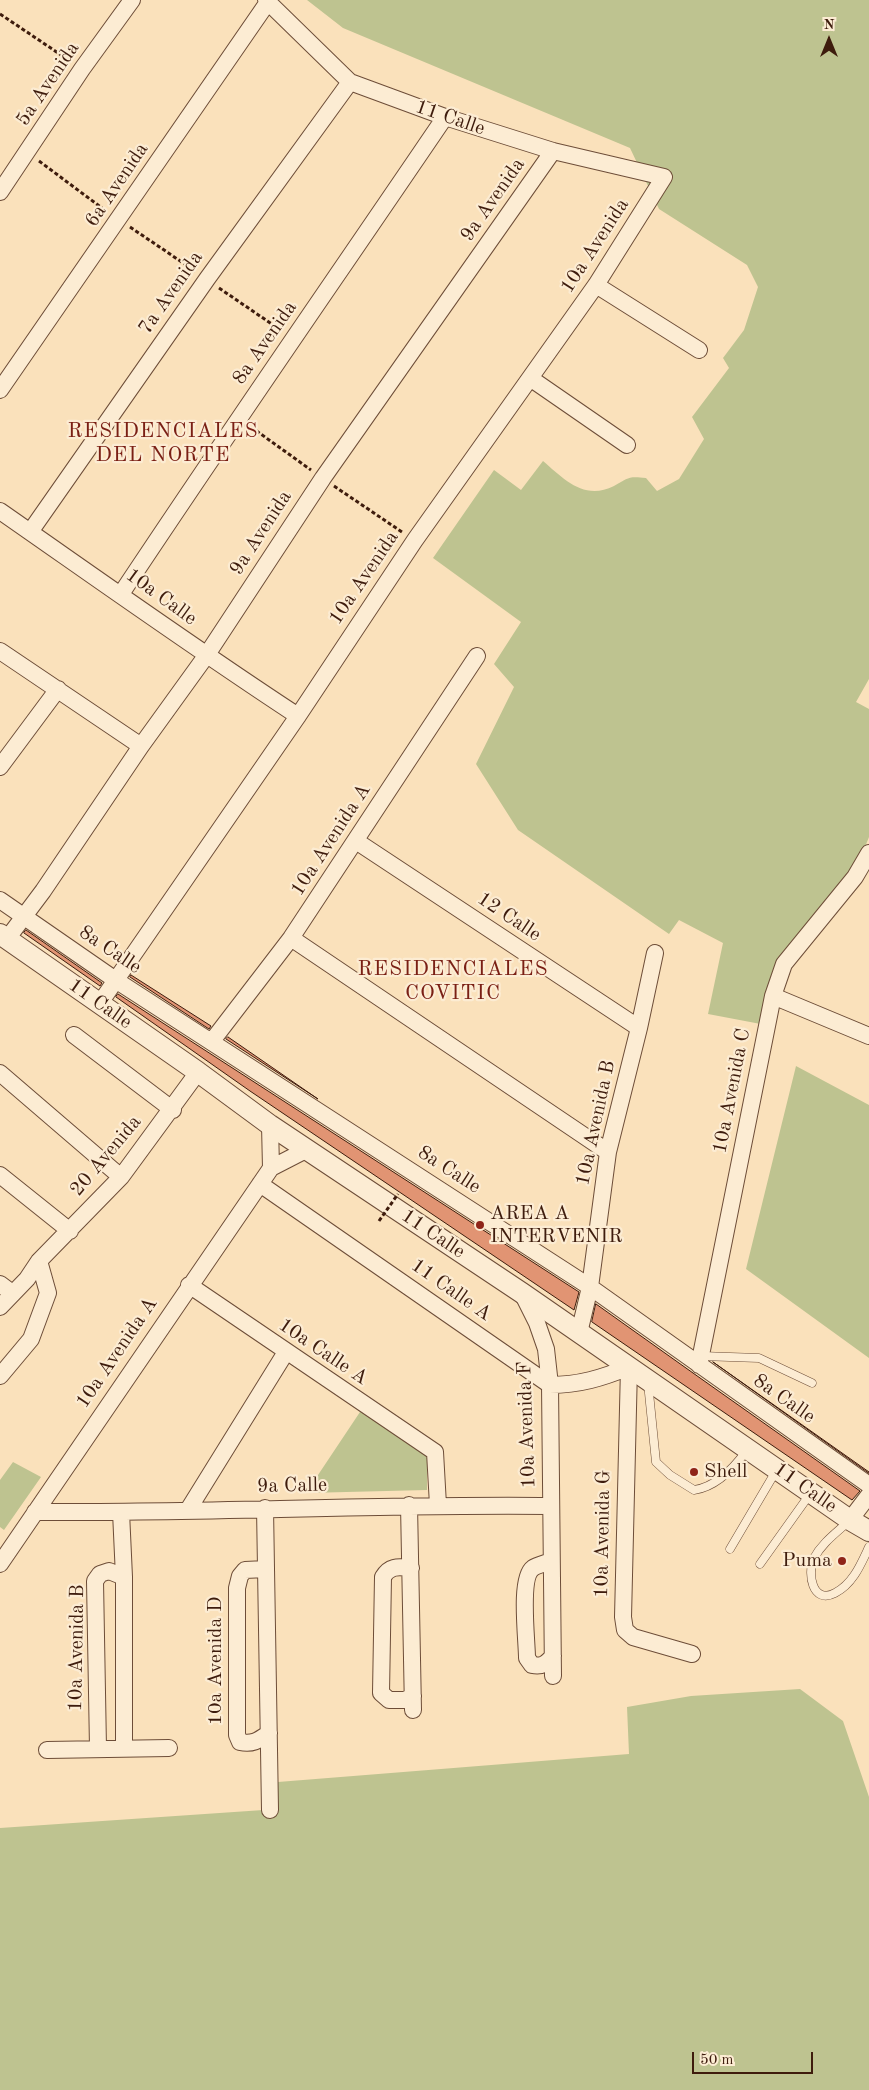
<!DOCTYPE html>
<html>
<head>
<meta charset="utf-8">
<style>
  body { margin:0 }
  #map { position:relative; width:869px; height:2090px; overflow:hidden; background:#fae1bb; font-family:"Old Standard TT",serif }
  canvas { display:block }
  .north { position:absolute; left:804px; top:15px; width:50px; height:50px; -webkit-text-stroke:4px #fcecd3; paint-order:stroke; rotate:0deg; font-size:14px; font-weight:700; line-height:20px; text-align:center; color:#3e1c0d }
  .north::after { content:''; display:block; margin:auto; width:18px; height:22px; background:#3e1c0d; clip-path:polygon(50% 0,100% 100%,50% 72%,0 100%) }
  .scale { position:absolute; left:692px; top:2052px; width:121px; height:22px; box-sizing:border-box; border:2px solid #3e1c0d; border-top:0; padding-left:6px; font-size:15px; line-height:18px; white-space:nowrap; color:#3e1c0d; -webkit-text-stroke:4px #fcecd3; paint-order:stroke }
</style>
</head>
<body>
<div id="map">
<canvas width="869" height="2090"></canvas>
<div class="north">N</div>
<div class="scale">50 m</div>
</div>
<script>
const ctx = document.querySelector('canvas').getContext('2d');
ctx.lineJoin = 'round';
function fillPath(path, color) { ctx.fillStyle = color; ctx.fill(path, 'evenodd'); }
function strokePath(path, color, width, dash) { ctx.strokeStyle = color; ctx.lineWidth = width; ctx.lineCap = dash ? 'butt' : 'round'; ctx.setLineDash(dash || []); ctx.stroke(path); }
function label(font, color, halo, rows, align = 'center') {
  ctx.font = font + ' "Old Standard TT",serif'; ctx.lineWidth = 4.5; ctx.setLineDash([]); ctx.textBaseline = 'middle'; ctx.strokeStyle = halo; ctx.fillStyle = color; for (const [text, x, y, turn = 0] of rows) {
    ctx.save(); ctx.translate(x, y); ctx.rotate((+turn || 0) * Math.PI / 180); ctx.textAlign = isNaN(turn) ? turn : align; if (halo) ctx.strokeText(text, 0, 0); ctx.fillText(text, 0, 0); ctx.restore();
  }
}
fillPath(new Path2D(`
  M307,0H869V679L856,702L869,709V837L854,874L773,983L766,1025L708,1014L723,943L679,920L669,934L518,830L476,764L514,687L494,664L521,622L433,558L494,470L521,490L543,461C564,479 584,501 614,486C629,478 627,476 646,478L657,491L679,479L704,439L692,417L729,368L723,358L744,330L758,287L747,265L659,209L630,148L343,28Z
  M796,1066L869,1105V1358L746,1269Z
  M362,1409L427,1454V1490L306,1493Z
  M13,1462L41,1477L4,1530L0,1527V1480Z
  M800,1689L843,1721L869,1797V2090H0V1828L278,1809V1782L629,1754L627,1707L691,1696Z`), '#bec390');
const building = new Path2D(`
  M26,930L102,983L100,986L24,933Z
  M131,975L211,1026L209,1029L130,977Z
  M118,994L579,1292L574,1310L250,1091L116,997Z
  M228,1037L318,1099L226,1039Z
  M596,1304L693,1373L860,1491L852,1500L592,1322Z
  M713,1362L869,1472V1473Z`);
fillPath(building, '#e19473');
strokePath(building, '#3e1c0d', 1);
const service = new Path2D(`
  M701,1356L759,1358L812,1383
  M648,1383L656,1462L670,1475L694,1490C716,1487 734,1468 747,1450
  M849,1521C836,1533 822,1543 814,1558C807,1573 812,1605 835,1593C853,1584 861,1564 869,1547
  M730,1549L776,1471
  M760,1564L810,1494`);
const minor = new Path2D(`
  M0,192L82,69L132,0
  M596,285L699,350
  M530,378L627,445
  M0,390L268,2
  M0,511C99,580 197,650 298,716
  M30,532L207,279L350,82
  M121,594C227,434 337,276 445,117
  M0,651L141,746
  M0,767L58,689
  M356,841L639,1028
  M0,900L117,981L590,1287L869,1485
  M291,938L608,1152
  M7,939L43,891L141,746L206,656L323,478L553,151
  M773,996L869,1036
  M100,1003L298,716L415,540L596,285L664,177L553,151L445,117L350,82L266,0
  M74,1035L173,1110
  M212,1041L291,938L477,656
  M0,1073L121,1177
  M270,1125L271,1168
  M0,1175L70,1231
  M260,1184L550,1385C579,1385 602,1378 629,1367L623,1617L625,1630L633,1637L692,1654
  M0,1284L12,1293
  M189,1285L435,1452L438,1505
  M522,1293L537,1323L546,1349L550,1385L553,1676
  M0,1307L27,1279L39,1261L121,1177L198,1072
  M579,1333L590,1287L608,1152L639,1028L655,953
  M699,1365L773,996L784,964L855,877L869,853
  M0,1376L31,1339L48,1293L39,1261
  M409,1505L413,1710
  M265,1508L270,1810
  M188,1510L286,1352
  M35,1512C207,1513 378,1504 550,1506
  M121,1512L124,1577V1748
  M850,1520L869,1495
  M551,1561C546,1563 537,1565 533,1568C519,1578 527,1640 527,1658L532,1665C542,1667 546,1664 553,1656
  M0,1564L271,1168L306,1150
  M411,1568C399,1567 390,1565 383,1577L381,1693L389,1700H405L413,1696
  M266,1569L245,1570L240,1576L237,1588V1735L240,1742C253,1745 259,1740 269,1733
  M98,1748L95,1581L100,1574L109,1571L124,1577
  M47,1750L169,1748`);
const tertiary = new Path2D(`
  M0,934L198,1072L270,1125L522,1293L850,1520L869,1531`);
strokePath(service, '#6d4d38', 9);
strokePath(minor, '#6d4d38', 18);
strokePath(tertiary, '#6d4d38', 22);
strokePath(new Path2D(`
  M0,14L70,61
  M39,161L106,211
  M130,227L195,271
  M219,288L282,331
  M251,427L311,470
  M334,486L402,532`), '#3e1c0d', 3, [4, 2.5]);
strokePath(service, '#fcecd3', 8);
strokePath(minor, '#fcecd3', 16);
strokePath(tertiary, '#fcecd3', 20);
strokePath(new Path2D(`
  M379,1221L398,1194`), '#3e1c0d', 3, [4, 2.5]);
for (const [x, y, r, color] of [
  [480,1225,5,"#8f2418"],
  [694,1472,5,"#8f2418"],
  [842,1561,5,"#8f2418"]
]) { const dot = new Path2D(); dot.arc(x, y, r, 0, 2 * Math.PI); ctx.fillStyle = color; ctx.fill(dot); strokePath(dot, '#fcecd3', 2); }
label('20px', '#3e1c0d', '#fcecd3', [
  ["5a Avenida",48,84,-56],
  ["11 Calle",450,118,19],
  ["6a Avenida",117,185,-56],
  ["9a Avenida",493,200,-55],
  ["10a Avenida",595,246,-57],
  ["7a Avenida",171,293,-55],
  ["8a Avenida",265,343,-55],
  ["9a Avenida",261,533,-57],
  ["10a Avenida",364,578,-56],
  ["10a Calle",161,597,36],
  ["10a Avenida A",331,840,-57],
  ["12 Calle",509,917,34],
  ["8a Calle",110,950,34],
  ["11 Calle",100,1004,35],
  ["10a Avenida C",732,1091,-79],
  ["10a Avenida B",596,1123,-78],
  ["20 Avenida",106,1156,-50],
  ["8a Calle",449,1170,33],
  ["11 Calle",433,1234,34],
  ["11 Calle A",451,1290,35],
  ["10a Calle A",323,1352,34],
  ["10a Avenida A",117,1353,-56],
  ["8a Calle",784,1399,35],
  ["10a Avenida F",527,1425,-92],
  ["9a Calle",292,1486,-1],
  ["11 Calle",805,1488,35],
  ["10a Avenida G",603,1534,-89],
  ["10a Avenida B",77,1648,-89],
  ["10a Avenida D",216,1661,-90]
]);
label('20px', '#3e1c0d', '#fcecd3', [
  ["AREA A",490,1214],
  ["INTERVENIR",490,1237],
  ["Shell",704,1472],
  ["Puma",832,1561,"right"]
], 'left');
ctx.letterSpacing = '1px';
label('21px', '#7a1f14', '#fcecd3', [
  ["RESIDENCIALES",163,431],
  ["DEL NORTE",163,455],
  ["RESIDENCIALES",453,969],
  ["COVITIC",453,993]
]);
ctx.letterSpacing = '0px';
</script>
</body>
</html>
